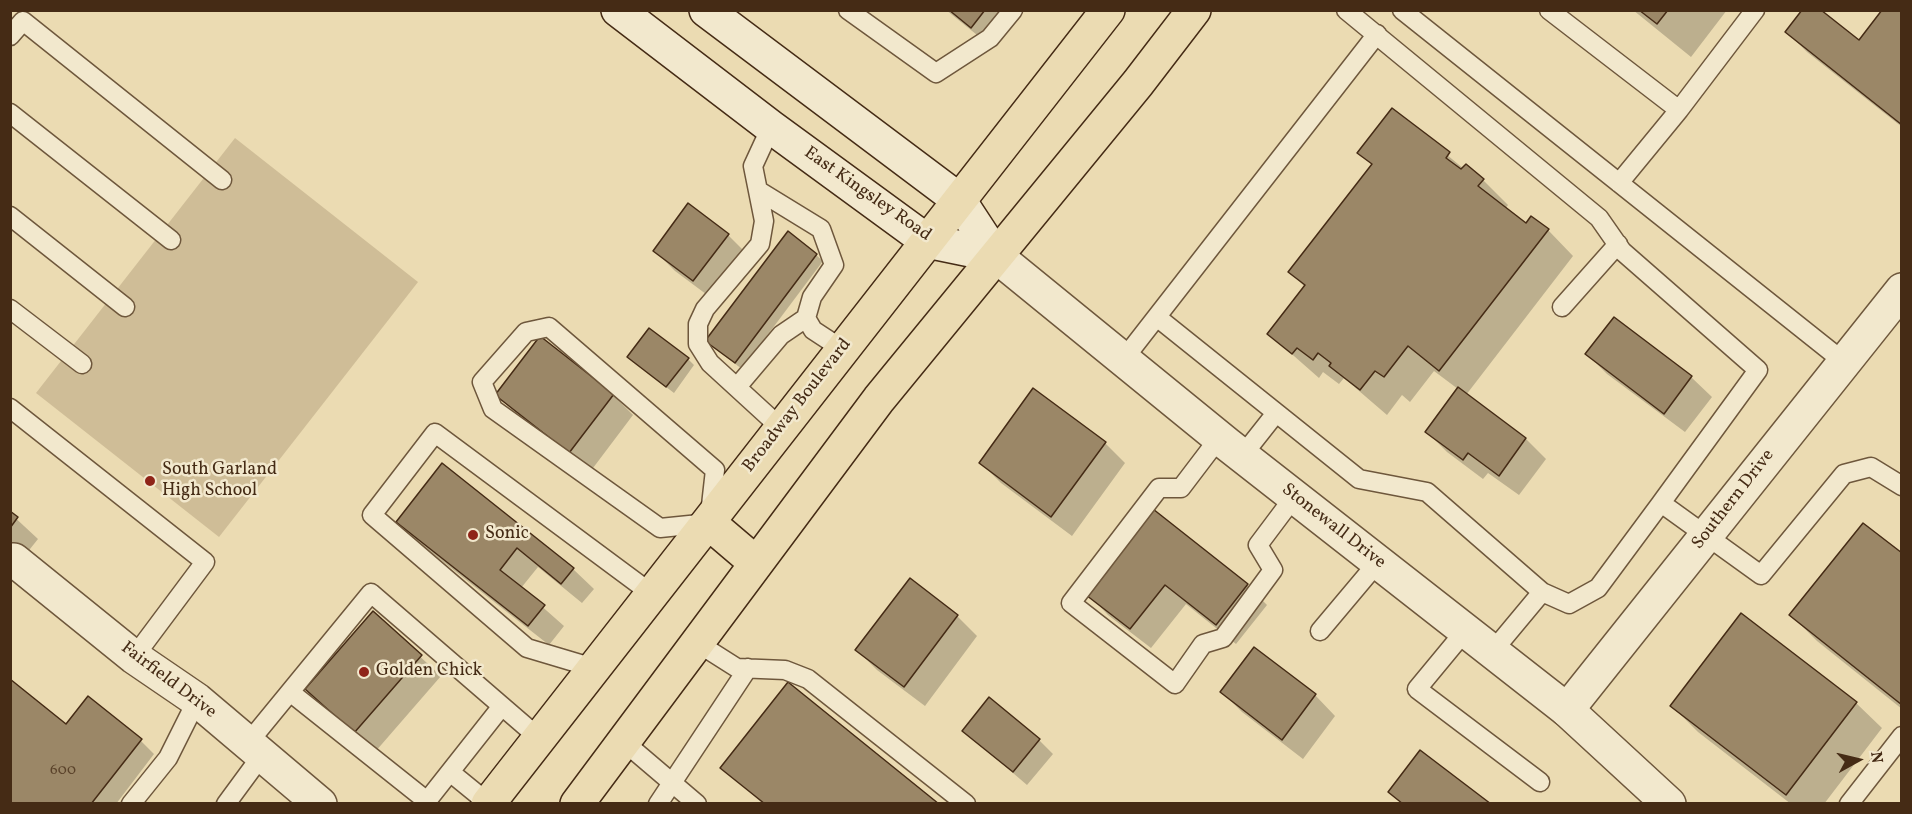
<!DOCTYPE html>
<html>
<head>
<meta charset="utf-8">
<style>
  body { margin:0 }
  #map { position:relative; width:1912px; height:814px; overflow:hidden; background:#ebdbb2; font-family:Vollkorn,serif }
  canvas { display:block }
  .frame { position:absolute; inset:0; border:12px solid #452b15; pointer-events:none }
  .north { position:absolute; left:1828px; top:730px; width:60px; height:60px; -webkit-text-stroke:4px #f2e8cd; paint-order:stroke; rotate:82deg; font-size:16px; font-weight:700; line-height:24px; text-align:center; color:#452b15 }
  .north::after { content:''; display:block; margin:auto; width:21px; height:27px; background:#452b15; clip-path:polygon(50% 0,100% 100%,50% 72%,0 100%) }
</style>
</head>
<body>
<div id="map">
<canvas width="1912" height="814"></canvas>
<div class="frame"></div>
<div class="north">N</div>
</div>
<script>
const ctx = document.querySelector('canvas').getContext('2d');
ctx.lineJoin = 'round';
function fillPath(path, color) { ctx.fillStyle = color; ctx.fill(path, 'evenodd'); }
function strokePath(path, color, width, dash) { ctx.strokeStyle = color; ctx.lineWidth = width; ctx.lineCap = dash ? 'butt' : 'round'; ctx.setLineDash(dash || []); ctx.stroke(path); }
function label(font, color, halo, rows, align = 'center') {
  ctx.font = font + ' Vollkorn,serif'; ctx.lineWidth = 5; ctx.setLineDash([]); ctx.textBaseline = 'middle'; ctx.strokeStyle = halo; ctx.fillStyle = color; for (const [text, x, y, turn = 0] of rows) {
    ctx.save(); ctx.translate(x, y); ctx.rotate((+turn || 0) * Math.PI / 180); ctx.textAlign = isNaN(turn) ? turn : align; if (halo) ctx.strokeText(text, 0, 0); ctx.fillText(text, 0, 0); ctx.restore();
  }
}
fillPath(new Path2D(`
  M235,138L418,282L219,537L36,393Z`), '#cfbd97');
fillPath(new Path2D(`
  M946,10H1020L992,47Z
  M1633,10H1727L1691,57Z
  M1902,10V127L1807,52L1787,32L1859,42Z
  M1393,110L1464,169L1483,180L1508,205L1505,209L1526,225L1548,230L1573,256L1466,395L1526,439L1546,459L1519,495L1488,473L1483,479L1447,452L1427,432L1458,389L1434,371L1410,402L1402,395L1387,415L1344,378L1339,384L1323,372L1319,378L1269,334L1305,287L1290,272L1373,166L1359,152Z
  M728,235L748,255L714,300L675,271L655,251Z
  M816,255L823,261L742,369L714,348Z
  M1614,319L1691,377L1712,397L1685,432L1607,374L1587,354Z
  M688,359L694,365L674,393L636,364Z
  M497,395H613L633,415L590,472L517,415Z
  M1105,443L1125,463L1072,536L1001,483L981,463Z
  M442,465L573,569L594,589L582,603L538,567L521,588L564,626L549,645L418,542L398,522Z
  M1153,511L1247,585L1267,605L1236,644L1186,604L1151,648L1108,615L1088,594Z
  M10,513L38,539L10,574Z
  M1902,555V709L1817,641L1791,615Z
  M373,613L441,676L375,752L327,708Z
  M957,616L977,636L925,706L877,670L857,650Z
  M1254,649L1315,695L1335,716L1303,759L1242,712L1222,692Z
  M1856,703L1882,728L1824,804H1791L1698,732L1672,706Z
  M67,726L141,741L154,754L116,804H10Z
  M964,731L1039,740L1053,754L1027,785Z
  M722,767L937,804H763Z`), '#0003');
const building = new Path2D(`
  M949,10H985L971,28Z
  M1639,10H1668L1657,24Z
  M1802,10H1821L1859,40L1882,10H1902V125L1785,32Z
  M1392,108L1450,152L1446,158L1461,169L1466,164L1484,179L1478,186L1526,223L1531,216L1549,229L1439,371L1408,346L1384,377L1375,371L1360,390L1329,366L1331,363L1318,353L1313,360L1297,348L1292,354L1267,334L1305,285L1288,272L1372,164L1357,153Z
  M688,203L729,234L693,281L653,251Z
  M788,231L817,254L735,363L705,341Z
  M1614,317L1692,376L1664,414L1585,354Z
  M649,328L689,358L666,387L627,357Z
  M540,336L614,394L569,453L495,395Z
  M1458,387L1526,438L1499,476L1468,453L1463,460L1425,432Z
  M1033,388L1106,442L1051,517L979,463Z
  M442,463L574,568L561,584L517,548L500,570L545,605L528,626L396,522Z
  M1153,509L1248,584L1216,625L1165,585L1130,629L1086,595Z
  M10,511L18,517L10,528Z
  M1863,523L1902,553V705L1789,615Z
  M910,578L958,615L904,687L855,650Z
  M373,611L422,655L354,733L305,689Z
  M1741,613L1857,702L1786,795L1670,706Z
  M1254,647L1316,694L1282,740L1220,692Z
  M10,679L66,724L88,696L142,739L91,804H10Z
  M788,682L939,804H765L720,768Z
  M989,697L1040,739L1013,772L962,731Z
  M1420,750L1491,804H1403L1388,792Z`);
fillPath(building, '#9b8767');
strokePath(building, '#452b15', 1.5);
const service = new Path2D(`
  M848,10L936,73L990,38L1013,10
  M1346,10L1599,218L1622,251L1758,370L1661,503L1761,575L1844,474L1871,467L1902,486
  M1402,10L1844,362
  M1549,10L1679,110L1755,10
  M10,36L23,21L222,180
  M10,113L171,240
  M771,127L753,166L764,221L760,244L705,309L698,324V344L710,363L781,428
  M1619,183L1679,110
  M759,191L821,229L834,265L812,297L806,318L813,330L842,349
  M10,216L125,307
  M1562,307L1618,244
  M10,309L82,364
  M1158,318L1359,479L1427,492L1542,592L1492,652
  M549,327L715,470L709,523L660,528L493,409L482,382L526,332Z
  M1123,360L1377,34
  M737,387L781,335L806,318
  M10,408L205,562L134,657
  M1219,438L1181,488H1159L1071,603L1175,684L1203,644L1223,638L1273,570L1258,545L1294,497
  M1242,456L1276,413
  M1542,592L1569,604L1598,588L1661,503
  M1320,631L1378,562
  M1465,631L1417,689L1540,782
  M696,642L737,668L785,670L808,679L966,804
  M594,668L527,648L372,515L435,433L652,594
  M290,692L427,801L502,706
  M623,741L697,804
  M248,743L371,593L539,738
  M450,772L488,803
  M131,804L168,758L197,700
  M226,804L262,755
  M658,804L748,668
  M1849,804L1902,736`);
const minor = new Path2D(`
  M14,560L134,657L197,700L320,804
  M1567,710L1902,290`);
const tertiary = new Path2D(`
  M995,255L1227,444L1567,710L1669,804`);
const secondary = new Path2D(`
  M618,10L771,127L927,241L995,255
  M706,10L959,200L995,255`);
const primary = new Path2D(`
  M709,523L756,563
  M488,804L1108,10
  M577,804L879,399L1138,83L1194,10`);
strokePath(service, '#6e573c', 21);
strokePath(minor, '#6e573c', 36);
strokePath(tertiary, '#6e573c', 36);
strokePath(secondary, '#452b15', 36);
strokePath(primary, '#452b15', 36);
strokePath(service, '#f2e8cd', 18);
strokePath(minor, '#f2e8cd', 33);
strokePath(tertiary, '#f2e8cd', 33);
strokePath(secondary, '#f2e8cd', 33);
strokePath(primary, '#ebdbb2', 33);
for (const [x, y, r, color] of [
  [150,481,6,"#8f2418"],
  [473,535,6,"#8f2418"],
  [364,672,6,"#8f2418"]
]) { const dot = new Path2D(); dot.arc(x, y, r, 0, 2 * Math.PI); ctx.fillStyle = color; ctx.fill(dot); strokePath(dot, '#f2e8cd', 2); }
label('15px', '#5a422a', null, [
  ["600",63,771]
]);
label('18px', '#452b15', '#f2e8cd', [
  ["East Kingsley Road",867,195,35],
  ["Broadway Boulevard",798,406,-52],
  ["Southern Drive",1734,500,-52],
  ["Stonewall Drive",1333,527,38],
  ["Fairfield Drive",168,681,37]
]);
label('18px', '#452b15', '#f2e8cd', [
  ["South Garland",162,471],
  ["High School",162,492],
  ["Sonic",485,535],
  ["Golden Chick",376,672]
], 'left');
</script>
</body>
</html>
